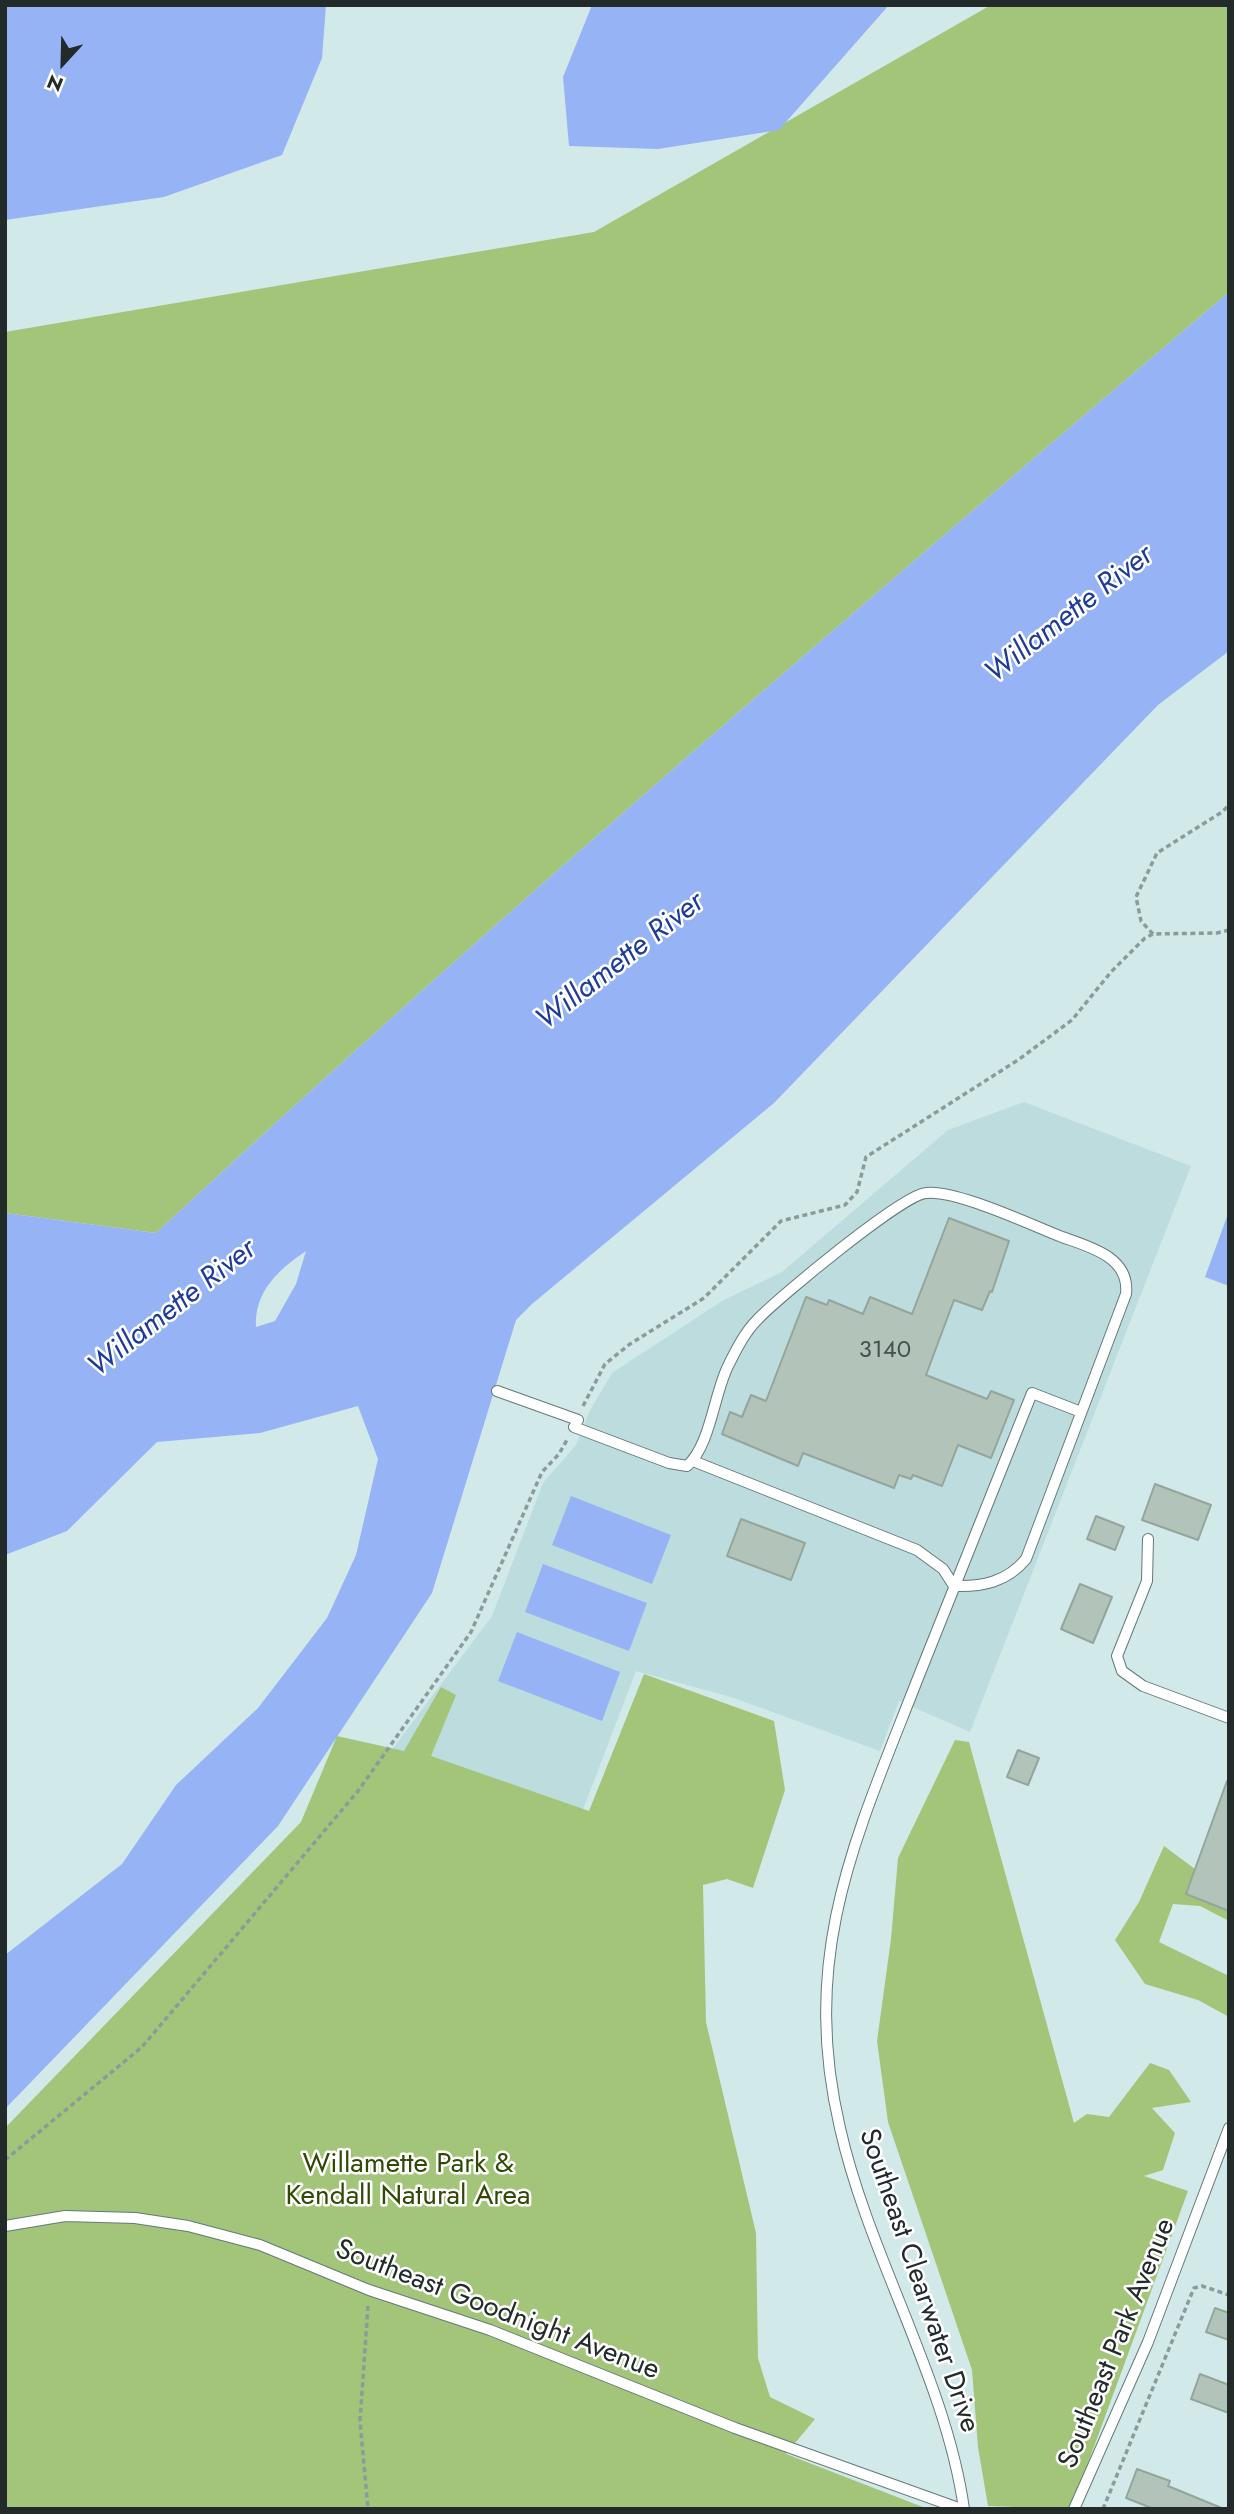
<!DOCTYPE html>
<html>
<head>
<meta charset="utf-8">
<style>
  body { margin:0 }
  #map { position:relative; width:1234px; height:2514px; overflow:hidden; background:#d2e9e9; font-family:Jost,sans-serif }
  canvas { display:block }
  .frame { position:absolute; inset:0; border:7px solid #222a2a; pointer-events:none }
  .north { position:absolute; left:28px; top:28px; width:70px; height:70px; -webkit-text-stroke:5px #fff; paint-order:stroke; rotate:202deg; font-size:19px; font-weight:700; line-height:28px; text-align:center; color:#222a2a }
  .north::after { content:''; display:block; margin:auto; width:24px; height:32px; background:#222a2a; clip-path:polygon(50% 0,100% 100%,50% 72%,0 100%) }
</style>
</head>
<body>
<div id="map">
<canvas width="1234" height="2514"></canvas>
<div class="frame"></div>
<div class="north">N</div>
</div>
<script>
const ctx = document.querySelector('canvas').getContext('2d');
ctx.lineJoin = 'round';
function fillPath(path, color) { ctx.fillStyle = color; ctx.fill(path, 'evenodd'); }
function strokePath(path, color, width, dash) { ctx.strokeStyle = color; ctx.lineWidth = width; ctx.lineCap = dash ? 'butt' : 'round'; ctx.setLineDash(dash || []); ctx.stroke(path); }
function label(font, color, halo, rows, align = 'center') {
  ctx.font = font + ' Jost,sans-serif'; ctx.lineWidth = 5; ctx.setLineDash([]); ctx.textBaseline = 'middle'; ctx.strokeStyle = halo; ctx.fillStyle = color; for (const [text, x, y, turn = 0] of rows) {
    ctx.save(); ctx.translate(x, y); ctx.rotate((+turn || 0) * Math.PI / 180); ctx.textAlign = isNaN(turn) ? turn : align; if (halo) ctx.strokeText(text, 0, 0); ctx.fillText(text, 0, 0); ctx.restore();
  }
}
fillPath(new Path2D(`
  M1024,1102L1191,1166L970,1732L899,1701L880,1751L731,1697L636,1671L571,1841L391,1751L492,1616L543,1483L576,1445L589,1412L612,1373L722,1301L782,1272L948,1130Z`), '#bddcdd');
fillPath(new Path2D(`
  M991,5H1229V292C867,600 505,909 156,1233L5,1213V332L594,232Z
  M644,1674L774,1721L785,1790L753,1888L727,1879L703,1885L706,2022L756,2233L758,2358L770,2397L815,2419L786,2454L928,2509H5V2128L301,1822L337,1736L404,1751L441,1687L456,1695L431,1756L589,1811Z
  M955,1740L969,1742L1074,2123L1087,2114L1109,2117L1150,2063L1169,2070L1191,2102L1152,2108L1175,2133L1163,2170L1144,2176L1188,2191L1071,2509L988,2506L978,2447L972,2370L888,2122L877,2041L891,1939L898,1858Z
  M1164,1846L1195,1869L1186,1894L1229,1911V1921L1200,1906L1173,1904L1159,1942L1229,1976V2017L1198,2000L1145,1984L1115,1940L1139,1902Z`), '#a2c579');
fillPath(new Path2D(`
  M5,5H326L322,58L282,155L164,197L5,220Z
  M592,5H889L779,130L658,149L569,146L563,77Z
  M1229,292V651L1158,705L774,1103L532,1304L516,1320L432,1593L278,1826L5,2109V1955L122,1864L176,1785L258,1708L327,1618L356,1555L378,1459L358,1406L260,1433L157,1442L67,1531L5,1555V1213L156,1233C505,909 867,600 1229,292ZM306,1251L296,1284L275,1321L256,1327C254,1292 279,1269 306,1251Z
  M1229,1211V1286L1205,1277Z
  M571,1496L671,1535L652,1584L552,1545Z
  M543,1564L647,1603L629,1651L525,1612Z
  M517,1632L620,1672L602,1721L498,1681Z`), '#96b3f6');
const building = new Path2D(`
  M949,1218L1009,1241L992,1292L990,1291L982,1310L954,1300L926,1375L987,1399L991,1391L1014,1400L991,1458L958,1445L942,1486L913,1475L911,1479L899,1475L894,1488L803,1453L798,1466L722,1434L730,1412L742,1417L751,1395L766,1401L806,1297L827,1305L829,1300L863,1314L870,1297L912,1314Z
  M1155,1484L1211,1505L1198,1540L1142,1520Z
  M1096,1516L1124,1527L1115,1550L1087,1539Z
  M741,1519L805,1543L791,1580L727,1556Z
  M1080,1584L1112,1597L1093,1643L1061,1629Z
  M1018,1750L1039,1758L1028,1785L1007,1777Z
  M1227,1781L1229,1782V1911L1186,1894Z
  M1215,2308L1229,2313V2340L1206,2332Z
  M1200,2374L1229,2385V2413L1191,2399Z
  M1137,2469L1170,2481L1168,2486L1224,2509H1154L1126,2498Z`);
fillPath(building, '#b2c4ba');
strokePath(building, '#94a59c', 2);
const lane = new Path2D(`
  M497,1391L578,1420
  M574,1427L669,1463L687,1466C711,1445 714,1392 729,1364C737,1348 745,1332 758,1319C779,1297 902,1195 926,1193C955,1189 1031,1225 1062,1237C1090,1247 1130,1257 1126,1294L1026,1559C1007,1582 982,1587 954,1586
  M693,1461L917,1550L943,1569L954,1586
  M1148,1539L1147,1581L1117,1656L1122,1671L1143,1686L1229,1718
  M5,2226L65,2216L135,2218L188,2226L260,2245L369,2290L490,2330L735,2428L961,2509
  M964,2509C946,2380 869,2257 840,2128C799,1953 856,1837 918,1678C956,1583 994,1488 1032,1393L1081,1412
  M1074,2509L1148,2342L1229,2128`);
strokePath(lane, '#657979', 12);
strokePath(new Path2D(`
  M1153,934L1141,921L1136,897L1157,853L1222,812L1229,805
  M583,1406L605,1364L630,1344L704,1298L781,1221L845,1205L857,1192L866,1157L1018,1060L1072,1020L1111,972L1145,938L1153,934L1217,933L1229,930
  M5,2160L142,2047L358,1791L471,1632L542,1472L559,1454L568,1438
  M368,2306L360,2421L368,2509
  M1103,2509L1194,2288L1202,2286L1229,2295`), '#8a9b9b', 3.5, [5, 3.5]);
strokePath(lane, '#fff', 10);
label('24px', '#46504e', null, [
  ["3140",885,1351]
]);
label('28px', '#304905', '#fff', [
  ["Willamette Park &",408,2165],
  ["Kendall Natural Area",408,2197]
]);
label('28px', '#222a2a', '#fff', [
  ["Southeast Clearwater Drive",918,2281,71],
  ["Southeast Goodnight Avenue",497,2311,21],
  ["Southeast Park Avenue",1118,2344,-68]
]);
label('italic 30px', '#1e3b99', '#fff', [
  ["Willamette River",1070,615,-38],
  ["Willamette River",621,962,-38],
  ["Willamette River",173,1309,-38]
]);
</script>
</body>
</html>
